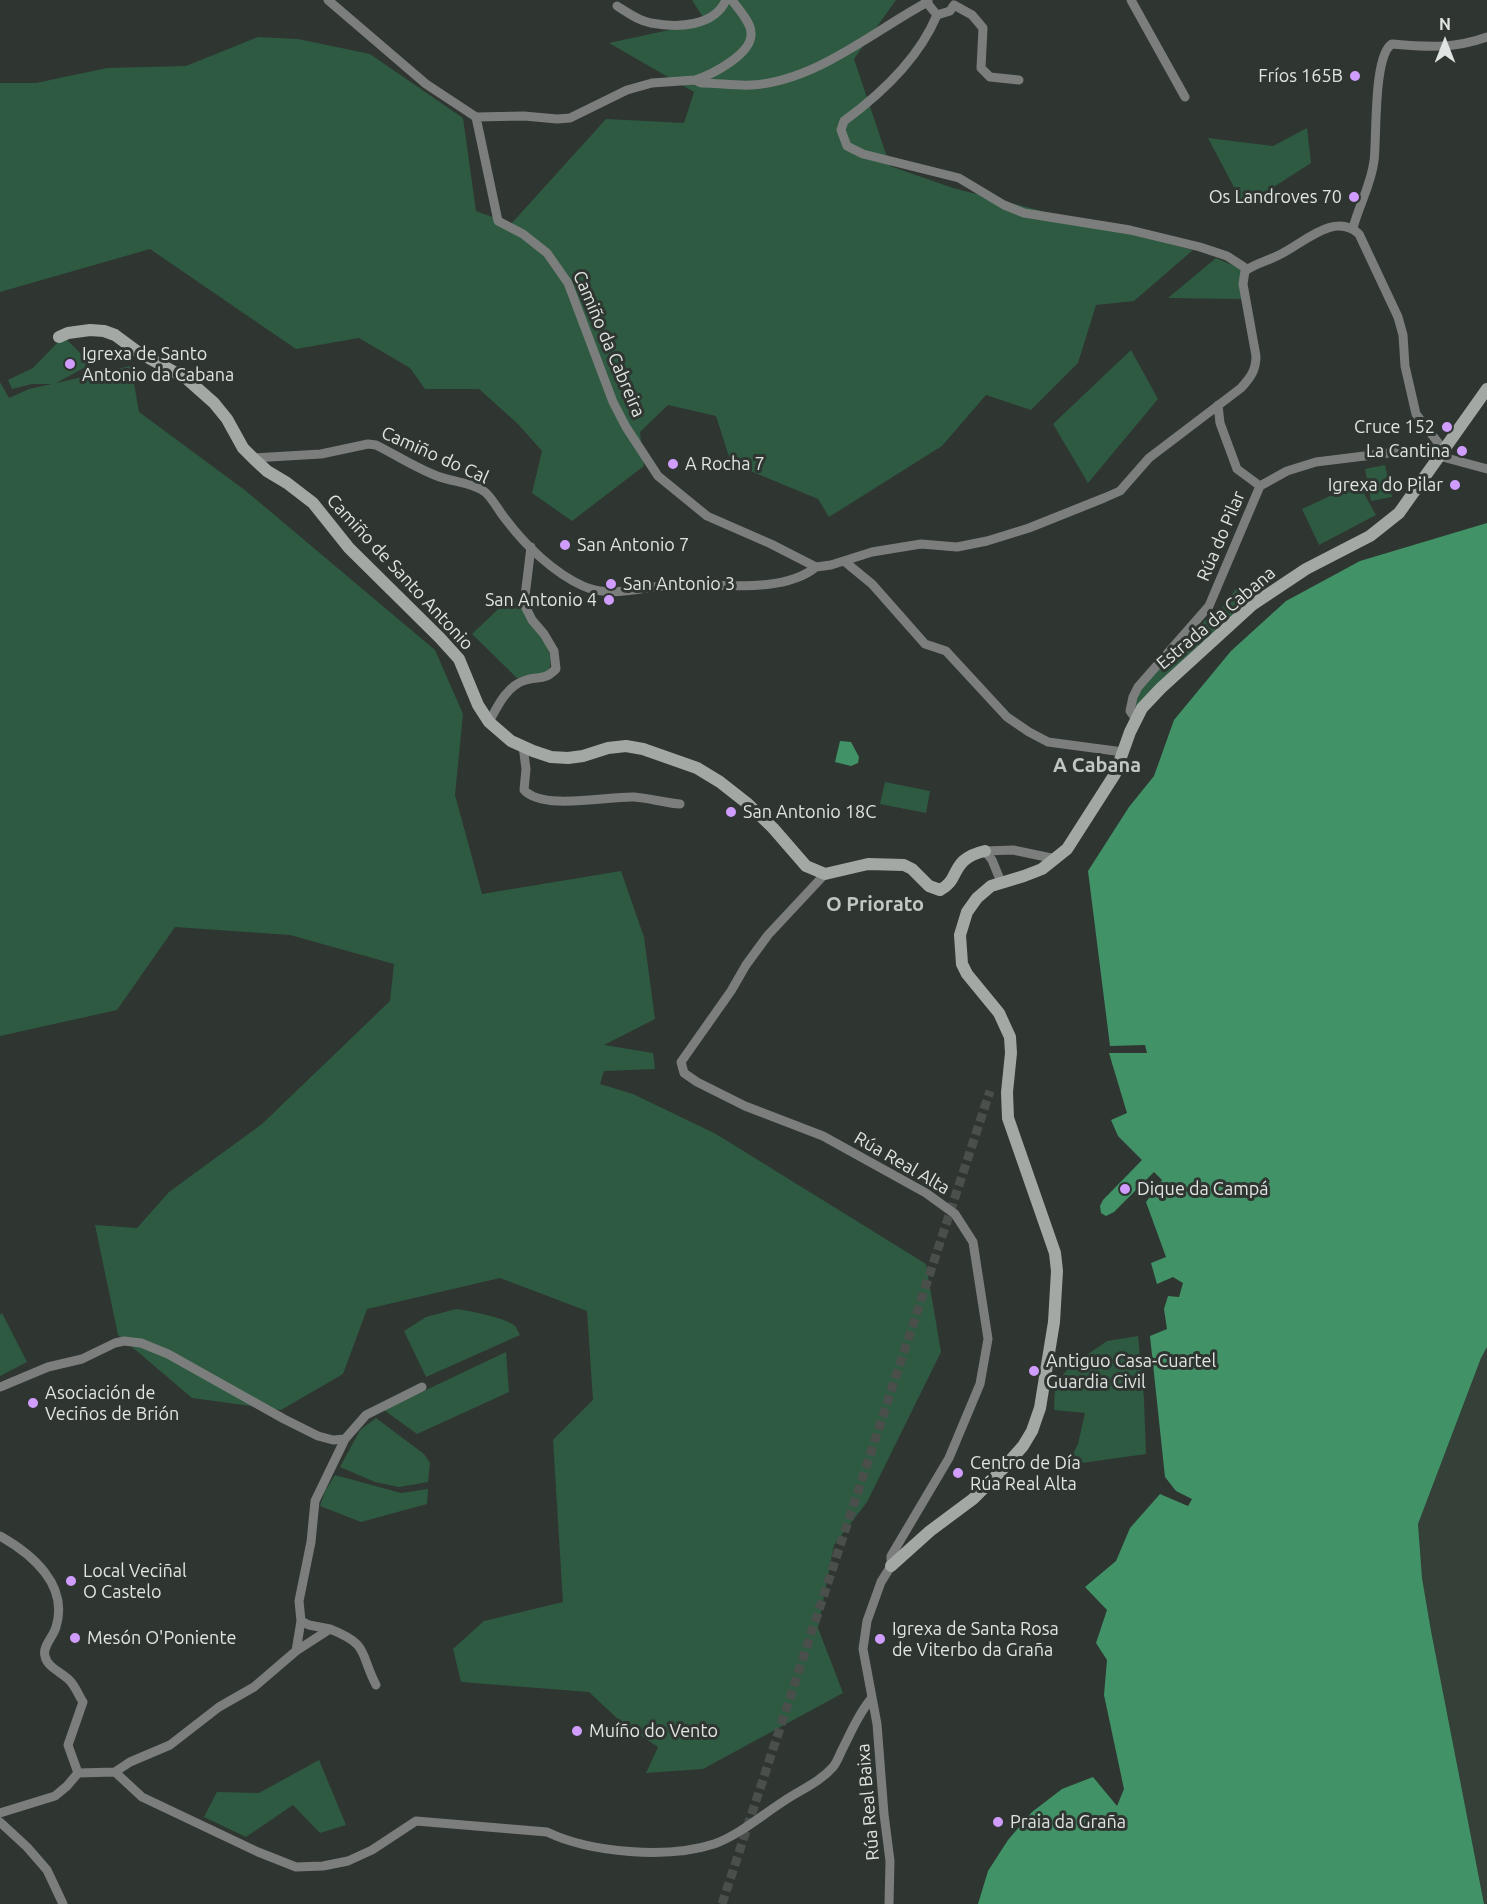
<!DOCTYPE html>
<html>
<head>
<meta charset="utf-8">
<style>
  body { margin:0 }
  #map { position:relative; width:1487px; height:1904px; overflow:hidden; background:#2f3531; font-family:Ubuntu,sans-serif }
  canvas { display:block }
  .north { position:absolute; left:1415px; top:12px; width:60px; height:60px; -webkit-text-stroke:4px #2f3531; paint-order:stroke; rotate:0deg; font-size:16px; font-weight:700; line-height:24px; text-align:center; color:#e0e4e2 }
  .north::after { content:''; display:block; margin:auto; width:21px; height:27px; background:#e0e4e2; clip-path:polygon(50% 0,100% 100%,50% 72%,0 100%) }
</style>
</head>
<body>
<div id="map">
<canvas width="1487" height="1904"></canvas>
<div class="north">N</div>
</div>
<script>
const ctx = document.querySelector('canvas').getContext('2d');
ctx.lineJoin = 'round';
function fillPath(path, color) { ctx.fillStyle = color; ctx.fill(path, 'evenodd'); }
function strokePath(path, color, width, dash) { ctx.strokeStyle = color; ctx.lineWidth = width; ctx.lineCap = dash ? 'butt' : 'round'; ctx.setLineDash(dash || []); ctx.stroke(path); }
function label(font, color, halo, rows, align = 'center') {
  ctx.font = font + ' Ubuntu,sans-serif'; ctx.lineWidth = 6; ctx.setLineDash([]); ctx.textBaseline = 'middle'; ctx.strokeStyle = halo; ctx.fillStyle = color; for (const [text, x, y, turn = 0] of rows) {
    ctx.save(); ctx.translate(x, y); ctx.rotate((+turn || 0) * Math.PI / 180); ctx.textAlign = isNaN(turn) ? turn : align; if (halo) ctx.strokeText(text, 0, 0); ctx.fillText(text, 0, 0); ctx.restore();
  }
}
fillPath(new Path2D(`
  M1487,1347V1904H1484L1443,1702L1422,1578L1418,1524L1481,1358Z`), '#344038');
fillPath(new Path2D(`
  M692,0H896L854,59L890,166L953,188L1193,250L1134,301L1096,305L1078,363L1031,410L986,395L942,446L829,517L818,499L731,463L716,416L668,405L640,432L644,466L572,521L532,493L542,451L518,424L479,389H425L410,368L359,338L296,349L150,249L0,292V83H36L107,68L186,66L258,37L298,39L370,54L463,118L476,211L511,224L606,119L684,123L694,92L609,43L706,22Z
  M1307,128L1311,163L1244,206L1208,138L1273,146Z
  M1216,258L1241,269L1242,299L1168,298Z
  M66,339L83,356L86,367L56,383L131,366L139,412L246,491L435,650L463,714L455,795L482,894L621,871L644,937L655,1019L604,1045L653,1053L655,1069L604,1071L600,1084L633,1094L716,1134L926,1264L941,1352L867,1502L834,1545L818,1628L843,1693L703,1769L646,1773L658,1747L622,1723L589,1692L461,1682L453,1649L484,1621L563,1602L553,1440L593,1400L587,1311L500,1278L367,1309L343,1374L281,1410L192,1398L118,1335L95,1225L137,1228L169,1192L262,1124L390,1001L394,964L290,935L175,927L117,1010L0,1036V382L9,398L29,389L52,384H32L12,389L8,380L33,368L60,340Z
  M1131,350L1158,399L1088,483L1053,424Z
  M1385,465L1392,497L1371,501L1365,469Z
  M1358,483L1376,515L1319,545L1302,509Z
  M1238,586L1250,588L1254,599L1136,708L1134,705L1140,689L1212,613L1218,614Z
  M511,597C528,610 560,651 548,673L517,678L472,634Z
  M885,782L930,791L926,813L880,804Z
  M456,1309C470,1311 504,1317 515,1326C517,1328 518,1332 520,1335L426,1377L404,1331L426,1317Z
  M2,1313L27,1362L0,1376V1315Z
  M1138,1336L1144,1399L1146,1454L1067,1465L1078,1444L1085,1413L1054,1410L1055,1386L1069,1367L1107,1341Z
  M506,1352L509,1392L417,1434L384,1410Z
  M376,1418L424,1454L430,1463L428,1482L399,1487L375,1482L340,1467L360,1430Z
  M335,1475L401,1493L428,1489L427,1504L361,1522L320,1506L325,1491Z
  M319,1760L346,1825L320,1833L293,1805L246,1837L204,1817L217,1792L259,1793Z`), '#2e5a41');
fillPath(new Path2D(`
  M1487,523V1347L1481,1358L1418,1524L1422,1578L1431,1631L1484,1904H978L988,1871L1008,1840L1032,1812L1062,1789L1093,1777L1117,1806L1124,1789L1104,1695L1107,1660L1096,1643L1107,1610L1085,1587L1116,1561L1130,1528L1160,1494L1188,1506L1192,1499L1176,1491L1165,1477L1150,1336L1167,1329L1164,1309L1168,1296L1179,1297L1183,1283L1173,1277L1157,1284L1151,1263L1166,1257L1146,1202L1162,1180L1154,1172L1114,1212L1106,1216L1101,1213L1100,1206L1103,1200L1142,1160L1118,1136L1111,1120L1127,1113L1109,1053H1147L1145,1045L1110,1046L1088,871L1129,807L1154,776L1174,720L1231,651L1286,601L1360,561Z
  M840,741L851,742L859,757L858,763L851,766L835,762Z`), '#419367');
strokePath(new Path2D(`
  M722,1904L990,1091`), '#4a4f4c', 9, [9, 4.5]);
strokePath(new Path2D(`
  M328,0L426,84L476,117L524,116L557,119L570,118L627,90L652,83L695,80L701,83C718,83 735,86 752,85C815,81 871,33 924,4L926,0
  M928,0V4L937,15C919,58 881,94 844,121L841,130L847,146L863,154L959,178L1004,205L1024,213L1130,230L1200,247L1227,256L1247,269
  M1131,0L1185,97
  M617,6C627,12 638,21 651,23C677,28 714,27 726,0
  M937,15L950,11L954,5L972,15L983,28L981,68L990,77L1019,80
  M695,80C711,75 753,54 751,33C751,22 738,9 732,0
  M476,117L498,221L523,234L547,253L568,283L613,402L626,427L658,476L707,516L771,544L816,567L831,565L872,552L921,544L957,547L987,541L1029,528L1104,498L1120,491L1149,458L1241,388C1251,377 1256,370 1256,356L1243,284L1245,271C1256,263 1268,261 1279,255C1303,244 1334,211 1359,234L1398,317L1403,335L1405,366L1416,414L1443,449
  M1353,228C1359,205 1371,185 1374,161C1377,139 1373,55 1392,44C1425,47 1455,49 1487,37
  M1218,405L1220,423L1237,469L1260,486
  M253,458L321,454L368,444L376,445C396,455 416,468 437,476C452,482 472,482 485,492C494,500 499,512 507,521C526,546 554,573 583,586C611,599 644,586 673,585C715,583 782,595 816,567
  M844,561L872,584L925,644L946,651L1007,717L1029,732L1048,742L1123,752
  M1136,719L1130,711L1133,697L1138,687L1209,606L1260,486L1287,471L1316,462L1421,449H1428L1439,456L1487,469
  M489,722C497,707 507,685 526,680C539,676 544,681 556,669L554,651L544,634L532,620L524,604L531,547
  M523,746L526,769L524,790C543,811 608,796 634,797C649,798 665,803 680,804
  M985,851L1013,850L1056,859
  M985,851L992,860L1001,882
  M825,874L768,935L746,965L731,991L681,1062L684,1073L697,1082L745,1106L823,1136L926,1193L955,1214L973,1242L988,1339L980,1384L949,1458L891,1556V1566L881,1582L867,1621L863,1649L877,1724L884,1814L890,1861L889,1904
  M0,1387L48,1367L82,1359L115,1343L124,1341L141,1343L168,1354L284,1419L318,1436L333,1440L345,1439L366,1415L422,1387
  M0,1536C32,1554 69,1585 56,1627C54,1636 42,1646 45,1656C47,1668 64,1673 71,1682C76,1688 79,1696 83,1702L68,1745L78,1773
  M301,1621L309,1625L330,1629
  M296,1651L330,1629C370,1645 359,1652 376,1685
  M115,1772L130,1762L170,1745L219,1707L254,1687L296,1651L301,1621L299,1601L311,1542L315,1501L345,1439
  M78,1773L115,1772L142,1797L258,1852L296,1867L323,1866L348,1861L372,1850L416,1821L547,1832C591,1853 668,1859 714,1844C739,1835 762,1815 784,1801C800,1790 820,1782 833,1767C838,1761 840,1753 844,1746C852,1730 859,1713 871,1699
  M0,1813L55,1796L67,1786L78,1773
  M0,1822L27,1847L47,1870L63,1904`), '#7b7e7c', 9);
strokePath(new Path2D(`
  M59,337L68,333L90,330L104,331L115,335L138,352L187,379L214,403L227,419L243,448L253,458L267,471L287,483L313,503L349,548L440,638L459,659L478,705L489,722L511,741L533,751L551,757L568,758L583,756L608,748L626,746L643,749L697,768L720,782L748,804L773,828L806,866L825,874L868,864L904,865L912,869L929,886L940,890C961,880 949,859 985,851
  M891,1566L930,1531L973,1499L1000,1472L1023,1446L1032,1431L1040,1408L1054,1322L1057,1271L1055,1253L1008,1118L1007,1092L1011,1053L1010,1037L999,1013L967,974L962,964L960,935L967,912L977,898L991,886L1024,876L1042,869L1067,849L1115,774L1130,732L1142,708L1161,688L1252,605L1306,569L1370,536L1399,513L1487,389`), '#a3a8a5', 12);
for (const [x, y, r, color] of [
  [1355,76,6,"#d09dfe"],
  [1354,197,6,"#d09dfe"],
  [70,364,6,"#d09dfe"],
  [1447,427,6,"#d09dfe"],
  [1462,451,6,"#d09dfe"],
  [673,464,6,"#d09dfe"],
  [1455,485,6,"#d09dfe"],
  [565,545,6,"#d09dfe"],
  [611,584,6,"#d09dfe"],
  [609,600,6,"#d09dfe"],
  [731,812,6,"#d09dfe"],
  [1125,1189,6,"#d09dfe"],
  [1034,1371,6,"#d09dfe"],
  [33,1403,6,"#d09dfe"],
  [958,1473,6,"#d09dfe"],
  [71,1581,6,"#d09dfe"],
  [75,1638,6,"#d09dfe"],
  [880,1639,6,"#d09dfe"],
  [577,1731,6,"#d09dfe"],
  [998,1822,6,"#d09dfe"]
]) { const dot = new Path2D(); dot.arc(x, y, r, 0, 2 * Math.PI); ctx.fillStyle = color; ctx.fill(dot); strokePath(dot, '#2f3531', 2); }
label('18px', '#e0e4e2', '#2f3531', [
  ["Fríos 165B",1343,76,"right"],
  ["Os Landroves 70",1342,197,"right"],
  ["Igrexa de Santo",82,354],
  ["Antonio da Cabana",82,375],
  ["Cruce 152",1435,427,"right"],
  ["La Cantina",1450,451,"right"],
  ["A Rocha 7",685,464],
  ["Igrexa do Pilar",1443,485,"right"],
  ["San Antonio 7",577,545],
  ["San Antonio 3",623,584],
  ["San Antonio 4",597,600,"right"],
  ["San Antonio 18C",743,812],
  ["Dique da Campá",1137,1189],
  ["Antiguo Casa-Cuartel",1046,1361],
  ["Guardia Civil",1046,1382],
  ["Asociación de",45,1393],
  ["Veciños de Brión",45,1414],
  ["Centro de Día",970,1463],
  ["Rúa Real Alta",970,1484],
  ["Local Veciñal",83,1571],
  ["O Castelo",83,1592],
  ["Igrexa de Santa Rosa",892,1629],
  ["de Viterbo da Graña",892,1650],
  ["Mesón O'Poniente",87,1638],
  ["Muíño do Vento",589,1731],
  ["Praia da Graña",1010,1822]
], 'left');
label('18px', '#e0e4e2', '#2f3531', [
  ["Camiño da Cabreira",609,344,67],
  ["Camiño do Cal",435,455,24],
  ["Rúa do Pilar",1221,536,-67],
  ["Camiño de Santo Antonio",400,572,47],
  ["Estrada da Cabana",1216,618,-40],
  ["Rúa Real Alta",902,1163,30],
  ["Rúa Real Baixa",868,1802,-95]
]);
label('bold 20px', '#c0c8c3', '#2f3531', [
  ["A Cabana",1097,765],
  ["O Priorato",875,904]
]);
</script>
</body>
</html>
